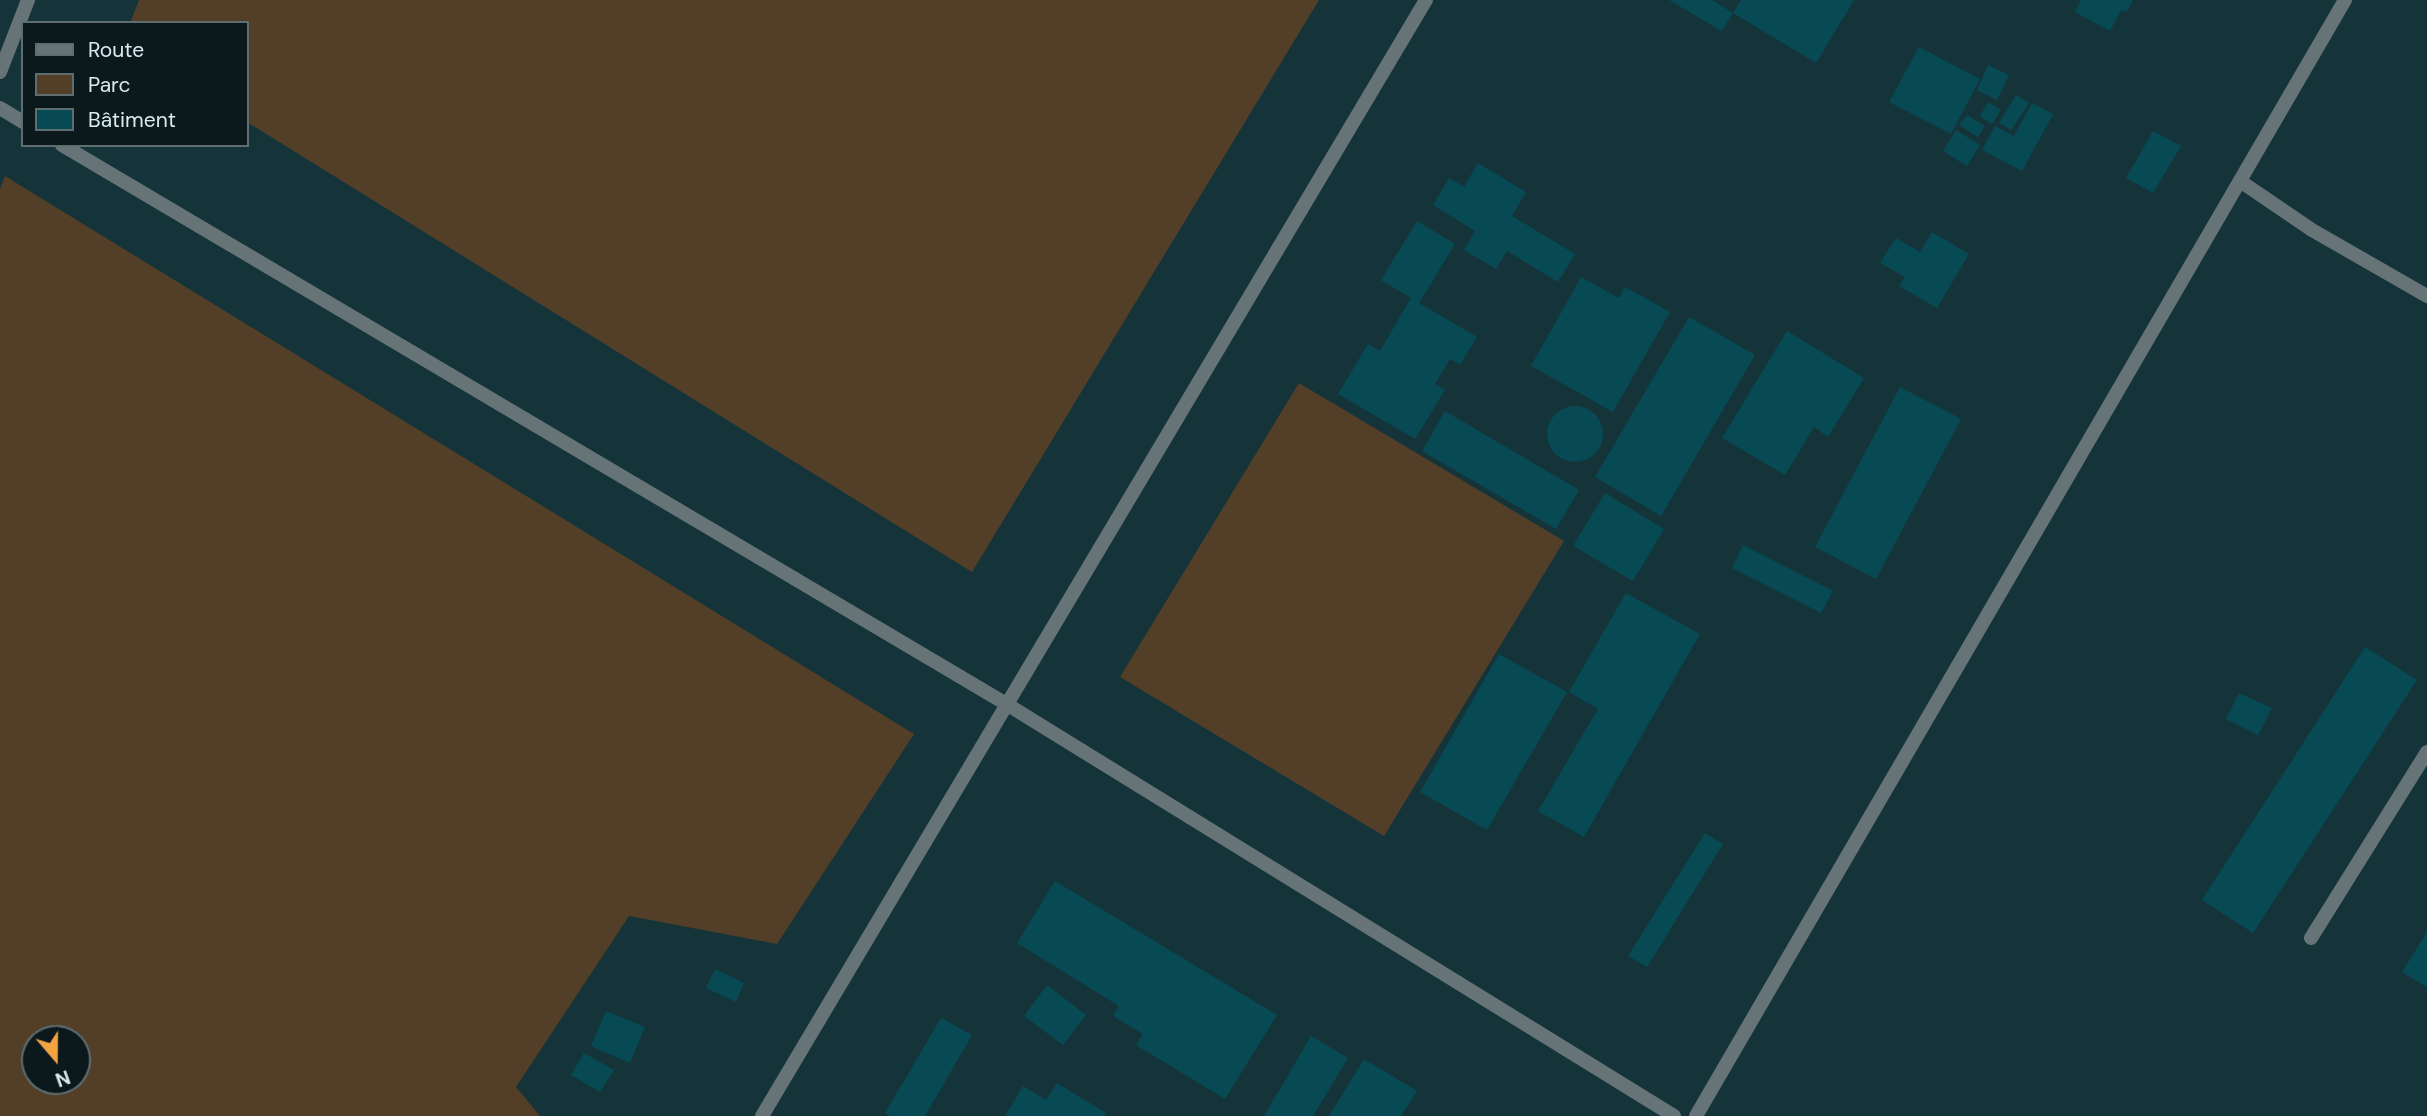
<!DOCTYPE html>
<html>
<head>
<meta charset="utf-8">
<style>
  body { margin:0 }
  #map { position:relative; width:2427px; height:1116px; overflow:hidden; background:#14343a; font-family:"DM Sans",sans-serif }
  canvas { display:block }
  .legend { position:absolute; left:21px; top:21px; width:228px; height:126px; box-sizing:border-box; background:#0c191c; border:2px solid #5e6d70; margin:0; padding:9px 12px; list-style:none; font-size:21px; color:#d9ebef }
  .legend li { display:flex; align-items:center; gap:14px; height:35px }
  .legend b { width:35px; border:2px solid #5e6d70 }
  .north { position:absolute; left:21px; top:1025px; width:70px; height:70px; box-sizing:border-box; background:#0c191c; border:2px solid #5e6d70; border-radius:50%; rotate:160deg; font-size:19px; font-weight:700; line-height:28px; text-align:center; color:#d9ebef }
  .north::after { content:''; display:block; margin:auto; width:24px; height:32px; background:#f3a442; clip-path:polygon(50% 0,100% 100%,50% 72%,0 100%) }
</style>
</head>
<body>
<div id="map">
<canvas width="2427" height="1116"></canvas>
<ul class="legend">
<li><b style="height:9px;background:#667477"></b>Route</li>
<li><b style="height:19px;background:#533f28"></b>Parc</li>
<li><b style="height:19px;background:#074a54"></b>Bâtiment</li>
</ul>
<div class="north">N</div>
</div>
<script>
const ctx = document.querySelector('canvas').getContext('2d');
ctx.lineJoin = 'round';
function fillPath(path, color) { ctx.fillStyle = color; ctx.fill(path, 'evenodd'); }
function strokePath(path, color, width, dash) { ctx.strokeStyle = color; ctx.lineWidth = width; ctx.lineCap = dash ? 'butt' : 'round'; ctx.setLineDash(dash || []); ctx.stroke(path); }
fillPath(new Path2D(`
  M139,0H1319L972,572L247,122V23H130Z
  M5,176L914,734L777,944L629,916L516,1087L540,1116H0V189ZM77,1039V1081H35V1039Z
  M1299,383L1564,541L1384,836L1120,677Z`), '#533f28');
fillPath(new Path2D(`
  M1669,0H1712L1733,13L1741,0H1854L1816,63L1733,13L1722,31Z
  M2081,0H2133L2127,12L2121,10L2110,31L2075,12Z
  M1919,47L1980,79L1951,134L1889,102Z
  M1988,65L2009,75L1997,100L1977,90Z
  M2016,95L2029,103L2011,130L1999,123Z
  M1988,102L2001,110L1992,124L1980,116Z
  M2032,103L2053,114L2022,171L1982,150L1995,126L2014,136Z
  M1967,115L1985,126L1978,137L1959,125Z
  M1956,130L1980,145L1967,166L1943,151Z
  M2153,131L2181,146L2153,193L2126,178Z
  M1478,163L1526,192L1512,216L1575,254L1558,282L1507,251L1496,269L1464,250L1475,231L1433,205L1449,178L1464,187Z
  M1417,221L1455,244L1419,303L1477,337L1460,365L1450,359L1435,384L1445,390L1415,439L1338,394L1368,344L1380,351L1411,298L1381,280Z
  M1932,232L1969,254L1937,308L1899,286L1905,277L1880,263L1896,238L1920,252Z
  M1581,277L1619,298L1625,287L1670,312L1613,412L1531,366Z
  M1689,317L1755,355L1661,516L1595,477Z
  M1787,331L1864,378L1828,437L1814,427L1785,475L1722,438Z
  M1900,387L1961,419L1876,579L1815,547Z
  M1547 434a28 28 0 1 1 56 0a28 28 0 1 1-56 0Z
  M1445,411L1579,490L1556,529L1422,451Z
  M1605,493L1664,529L1633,581L1573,546Z
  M1743,545L1833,591L1821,613L1732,568Z
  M1626,593L1700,634L1584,837L1538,811L1598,709L1569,692Z
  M2365,647L2417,680L2253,933L2202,900Z
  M1499,654L1567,692L1487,830L1420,792Z
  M2239,693L2272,708L2258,735L2226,719Z
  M1705,833L1723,844L1647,967L1628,956Z
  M1055,881L1277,1015L1225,1099L1136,1045L1143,1034L1113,1016L1119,1006L1017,943Z
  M2427,932V987L2402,972Z
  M715,969L744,983L736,1002L706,988Z
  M1047,985L1086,1015L1063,1045L1024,1016Z
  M606,1011L645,1027L630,1063L591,1046Z
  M941,1018L972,1035L925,1116H890L885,1113Z
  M1311,1036L1348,1058L1313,1116H1264Z
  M584,1053L614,1070L600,1092L571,1075Z
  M1364,1059L1417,1091L1401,1116H1329Z
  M1057,1083L1106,1113L1104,1116H1005L1023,1086L1046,1100Z`), '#074a54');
strokePath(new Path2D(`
  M2240,181L2312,230L2427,296
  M2311,938L2427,752`), '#667477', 14);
strokePath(new Path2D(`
  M0,72L28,0
  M0,108L23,122
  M62,145L1008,705L1674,1116
  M762,1116L1426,0
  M1696,1116L2345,0`), '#667477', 14);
</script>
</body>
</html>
